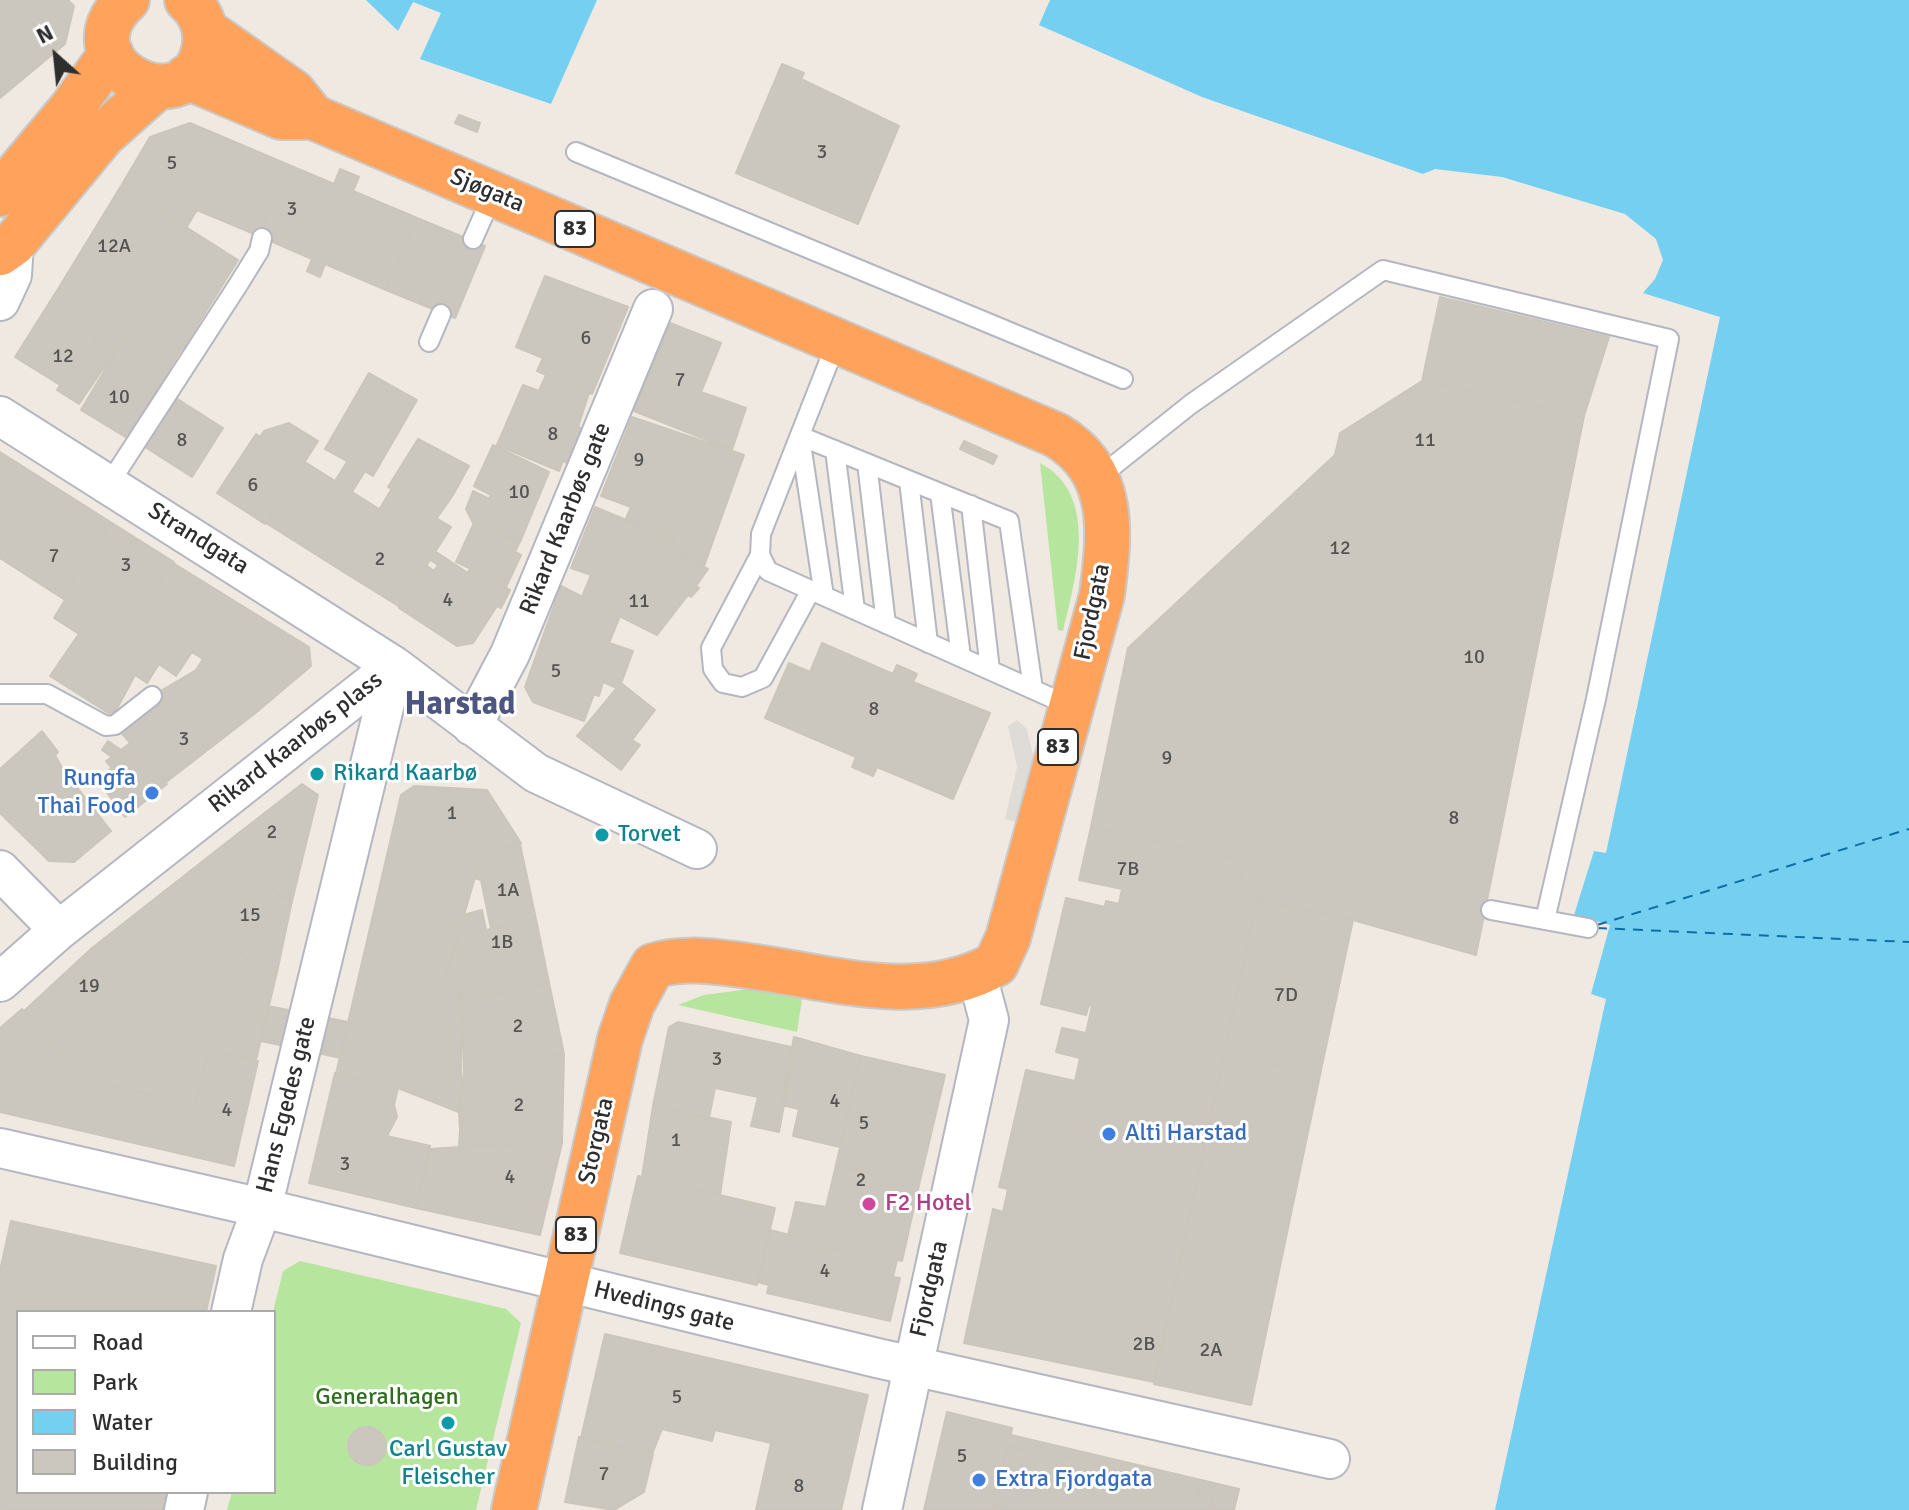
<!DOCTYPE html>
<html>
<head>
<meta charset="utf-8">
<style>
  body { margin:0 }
  #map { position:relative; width:1909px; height:1510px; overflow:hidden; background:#efe9e1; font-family:Signika,sans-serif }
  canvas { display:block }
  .legend { position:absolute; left:16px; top:1310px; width:260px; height:184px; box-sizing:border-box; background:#fff; border:2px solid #ababab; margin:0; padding:10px 14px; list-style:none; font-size:24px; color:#2e2e2e }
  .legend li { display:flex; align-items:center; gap:16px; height:40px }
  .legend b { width:40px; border:2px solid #ababab }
  .north { position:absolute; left:16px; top:16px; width:80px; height:80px; -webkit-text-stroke:6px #fff; paint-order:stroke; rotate:333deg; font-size:22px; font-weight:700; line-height:32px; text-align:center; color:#2e2e2e }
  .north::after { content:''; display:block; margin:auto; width:28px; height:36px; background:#2e2e2e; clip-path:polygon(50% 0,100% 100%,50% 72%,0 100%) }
</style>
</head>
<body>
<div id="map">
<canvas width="1909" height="1510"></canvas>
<ul class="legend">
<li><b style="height:10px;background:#fff"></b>Road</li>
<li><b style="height:22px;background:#b6e59e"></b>Park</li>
<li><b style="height:22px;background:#75cff0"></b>Water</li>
<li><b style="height:22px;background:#cbc7bf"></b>Building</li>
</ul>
<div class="north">N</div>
</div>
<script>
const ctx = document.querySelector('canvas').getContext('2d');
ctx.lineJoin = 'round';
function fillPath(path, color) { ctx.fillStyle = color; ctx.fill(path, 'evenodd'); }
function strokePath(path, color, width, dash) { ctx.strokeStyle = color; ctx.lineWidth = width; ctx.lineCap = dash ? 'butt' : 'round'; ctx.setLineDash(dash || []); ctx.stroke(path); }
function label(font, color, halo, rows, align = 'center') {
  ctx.font = font + ' Signika,sans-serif'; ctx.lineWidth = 6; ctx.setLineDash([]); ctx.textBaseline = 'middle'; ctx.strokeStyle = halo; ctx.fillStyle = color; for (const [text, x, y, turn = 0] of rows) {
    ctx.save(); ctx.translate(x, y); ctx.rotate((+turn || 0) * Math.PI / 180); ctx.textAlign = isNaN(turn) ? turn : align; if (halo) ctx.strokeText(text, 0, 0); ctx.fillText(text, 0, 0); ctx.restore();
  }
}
fillPath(new Path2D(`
  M1040,463C1100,495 1076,577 1063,631L1058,630Z
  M757,988L799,994L802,999L797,1032L678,1005L704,995Z
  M300,1261L506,1309L521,1323L476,1510H227L232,1492H274L273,1312L283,1271Z`), '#b6e59e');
fillPath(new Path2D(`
  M1017,720L1027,729L1034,759L1019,823L1005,819L1017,767L1008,726Z`), '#dfdcd8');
fillPath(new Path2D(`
  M366,0H597L551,104L420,59L441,13L413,2L398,31Z
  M1050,0H1909V1510H1495L1606,999L1591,994L1610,925L1574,915L1594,851L1606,853L1720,317L1643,293L1655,279L1663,260L1656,239L1625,214L1502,177L1435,169L1423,174L1202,97L1039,25Z`), '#75cff0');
strokePath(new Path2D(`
  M1597,925L1909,829
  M1597,928L1909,942`), '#0d6fa3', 2, [10, 8]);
const building = new Path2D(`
  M0,0H68L74,6L65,44L0,98Z
  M782,64L804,73L801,79L899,126L858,224L736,173Z
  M459,115L480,123L477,132L455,123Z
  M190,123L289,165L259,236L197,210L186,228L121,186L150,137Z
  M289,165L334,184L340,169L359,177L353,191L417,218L386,290L325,264L320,277L307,271L312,259L259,236Z
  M121,186L238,260L182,350L134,321L120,344L99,332L77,369L40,347L71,297L58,289Z
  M417,218L485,246L455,318L386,290Z
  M545,276L628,307L592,394L537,371L543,358L516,347Z
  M58,289L71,297L40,347L77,369L99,332L120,344L79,404L57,390L60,385L15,357Z
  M1440,297L1609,337L1584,416L1422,381Z
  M134,321L181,350L127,438L81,410Z
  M670,323L721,343L701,392L746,408L732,450L634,411Z
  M369,373L417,400L373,476L325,449Z
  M546,375L589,393L578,427L591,432L576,467L563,461L559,471L497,445L523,385L539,391Z
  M1422,381L1584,416L1476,955L1353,920L1260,900L1263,889L1239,883L1244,861L1091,827L1128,648L1335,455L1340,433Z
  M176,398L223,428L192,477L145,447Z
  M632,417L744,455L704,566L670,549L674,540L625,521L631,507L601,496Z
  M289,423L318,441L265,524L217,493L256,434L260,437L264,431Z
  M418,439L469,466L453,495L403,463Z
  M964,441L997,456L993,464L960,449Z
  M493,445L549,472L520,542L473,523L466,509L473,491L489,499L491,495L474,486Z
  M0,452L112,523L62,598L0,558Z
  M305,462L335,481L347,462L365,471L352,492L379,509L342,571L266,523Z
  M403,463L453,495L437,518L388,487Z
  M391,490L451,527L400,607L342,571Z
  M595,507L674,540L670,549L708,569L696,586L699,588L691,597L688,595L657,635L582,597L591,575L571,568Z
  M112,523L174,562L135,622L102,600L79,634L54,618L65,600L62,598Z
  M474,523L520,541L515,552L521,555L507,585L456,562Z
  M436,552L468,573L470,568L507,585L506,588L510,590L501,608L497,606L473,643L457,646L399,608L426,565L434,571L438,565L430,560Z
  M173,563L309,647L311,666L258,711L196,670L203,659L192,652L176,676L159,664L147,683L135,675L113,716L50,676L102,600L135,622Z
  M561,586L620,616L609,643L633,651L619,689L603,682L599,696L594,694L584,721L533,702L525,687Z
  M822,643L893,674L897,665L917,674L913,682L990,713L953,799L877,767L873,776L852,767L856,757L765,718L789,663L810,672Z
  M196,670L258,711L165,783L119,730L159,692Z
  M621,683L655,710L632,740L640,745L621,770L577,736Z
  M42,731L58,752L55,755L62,768L111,831L74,862L49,861L0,813V769Z
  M108,741L121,750L130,743L167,784L125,817L97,779L112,768L106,761L112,757L102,750Z
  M302,784L318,795L292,901L276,893L231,839Z
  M414,786L487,790L521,843L482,853L444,984L450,983V990H458L461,1001V1113L398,1088L336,1074L401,795Z
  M1091,827L1244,861L1239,883L1263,889L1260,900H1257L1154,1382L964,1343L993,1209L1003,1212L1008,1189L999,1187L1026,1070L1075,1081L1080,1058L1056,1052L1062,1028L1086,1033L1092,1006L1089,1005L1086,1015L1041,1004L1066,898L1105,907L1106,901L1119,904L1122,889L1079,880Z
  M231,839L276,893L292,901L277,972L253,967L216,923L198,938L182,920L200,904L180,879Z
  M520,844L536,919L491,929L481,880L474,878L482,853Z
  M180,879L200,904L182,920L198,938L216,923L253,967L277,972L256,1060L208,1051L195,1105L85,1080L24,1011L92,948Z
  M1257,900L1353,920L1320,1075L1224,1054Z
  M482,910L486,930L536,919L549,983L459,1001L458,990H450V983L444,984L463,915Z
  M549,983L564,1054L464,1071L461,1001Z
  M268,1006L348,1022L341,1058L261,1041Z
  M22,1009L85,1080L195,1105L208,1051L258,1061L234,1166L0,1112V1028Z
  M678,1022L791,1047L790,1054L793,1055L779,1132L751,1126L758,1097L715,1088L709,1118L653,1106L669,1027Z
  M794,1037L861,1056L840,1147L793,1136L799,1109L782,1105Z
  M564,1054L562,1143L467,1146L466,1128L460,1129L459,1112L464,1071Z
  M1224,1054L1320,1075L1251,1405L1154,1384Z
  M861,1056L945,1075L919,1185L836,1165Z
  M335,1073L398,1088L394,1105L397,1117L387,1136L430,1146L416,1208L309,1183Z
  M653,1106L731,1122L720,1195L642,1177Z
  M466,1128L467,1146L562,1143L540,1235L416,1208L430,1149L459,1147L460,1129Z
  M836,1165L919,1185L902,1261L894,1259L893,1263L833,1249L831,1255L816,1251L818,1245L804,1242L805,1239L788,1235L796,1202L826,1207Z
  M638,1176L775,1208L757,1285L620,1253Z
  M11,1221L216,1266L206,1312H18V1492H166L162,1510H0V1271Z
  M770,1230L805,1239L804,1242L818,1245L816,1251L831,1255L833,1249L893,1263L897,1260L893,1277L900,1278L890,1321L767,1293L769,1285L758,1282Z
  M605,1334L868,1395L841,1510H756L771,1443L715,1430L712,1441L662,1429L652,1454L581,1438Z
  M947,1412L1012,1428L1011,1435L1239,1489L1234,1510H1210L1213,1497L1198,1494L1199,1489L1045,1452L1044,1455L1008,1446L993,1506L1008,1510H924Z
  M348 1446a19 19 0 1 1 38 0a19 19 0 1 1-38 0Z
  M579,1437L653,1454L644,1492L614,1510L565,1502Z
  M1008,1446L1044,1455L1045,1452L1199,1489L1198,1494L1213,1497L1210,1510H1008L993,1506Z`);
fillPath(building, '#cbc7bf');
strokePath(building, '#cbc5ba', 2);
const lane = new Path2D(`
  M576,152L1123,379
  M473,239L493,194
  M837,341L761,534L760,555L768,571L1070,706
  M429,342L441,314
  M800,436L1009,521L1033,689
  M800,437L824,596
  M835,450L855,610
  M867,463L886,624
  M1098,478L1191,404L1383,270L1669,339L1596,699L1545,920
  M909,481L928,643
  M109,484L238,285L259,251L262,238
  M940,493L961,657
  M971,505L990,670
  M760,555L711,648L713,669L723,683L742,687L763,678L811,590
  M0,694H47L106,726L115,725L152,696
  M1491,910L1588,928`);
const street = new Path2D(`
  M0,301L12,275L14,243
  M0,416L394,666L262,1208L243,1259L231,1312
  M472,726L510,654L653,309
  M0,870L59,930
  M0,982L59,930L394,666L536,773L697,849
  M0,1148L262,1208L877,1358L1330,1459
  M184,1510L188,1492
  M882,1510L989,1020L977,975`);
const highway = new Path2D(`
  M127,0C58,62 187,130 204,50C208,30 202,13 187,0
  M205,30L293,92L313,117
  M187,77L281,117H313L1056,435C1117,471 1110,533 1102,595L1008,938L996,964C924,1006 834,979 756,967C721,962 688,956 653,966L632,1004L620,1039L514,1510
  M0,194L71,109L111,54
  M0,253L14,243L103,135L157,87`);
strokePath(lane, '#b4b7c1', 22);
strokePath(street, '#b4b7c1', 42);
strokePath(highway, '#c9c9c9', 48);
strokePath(lane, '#fff', 18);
strokePath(street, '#fff', 38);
strokePath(highway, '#ffa35c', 44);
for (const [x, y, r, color] of [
  [317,774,8,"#0f9aa8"],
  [152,793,8,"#3f7fe0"],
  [602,835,8,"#0f9aa8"],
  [1109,1134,8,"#3f7fe0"],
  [869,1204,8,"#d1479c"],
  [448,1423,8,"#0f9aa8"],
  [979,1480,8,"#3f7fe0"]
]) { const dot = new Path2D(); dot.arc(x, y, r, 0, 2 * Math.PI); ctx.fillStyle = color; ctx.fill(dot); strokePath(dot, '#fff', 3); }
label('20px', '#555452', null, [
  ["3",822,153],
  ["5",172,164],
  ["3",292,210],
  ["12A",114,247],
  ["6",586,339],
  ["12",63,357],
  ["7",680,381],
  ["10",119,398],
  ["8",553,435],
  ["8",182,441],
  ["11",1425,441],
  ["9",639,461],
  ["6",253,486],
  ["10",519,493],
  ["12",1340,549],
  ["7",54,557],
  ["2",380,560],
  ["3",126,566],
  ["4",448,601],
  ["11",639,602],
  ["10",1474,658],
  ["5",556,672],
  ["8",874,710],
  ["3",184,740],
  ["9",1167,759],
  ["1",452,814],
  ["8",1454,819],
  ["2",272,833],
  ["7B",1128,870],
  ["1A",508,891],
  ["15",250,916],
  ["1B",502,943],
  ["19",89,987],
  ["7D",1286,996],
  ["2",518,1027],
  ["3",717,1060],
  ["4",835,1102],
  ["2",519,1106],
  ["4",227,1111],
  ["5",864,1124],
  ["1",676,1141],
  ["3",345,1165],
  ["4",510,1178],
  ["2",861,1181],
  ["4",825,1272],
  ["2B",1144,1345],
  ["2A",1211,1351],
  ["5",677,1398],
  ["5",962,1457],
  ["7",604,1475],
  ["8",799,1487]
]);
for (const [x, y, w] of [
  [575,229,40],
  [1058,747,40],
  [576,1235,40]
]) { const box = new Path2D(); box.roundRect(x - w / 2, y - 18, w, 36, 6); ctx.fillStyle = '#fff'; ctx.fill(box); strokePath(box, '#2e2e2e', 2); }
label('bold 22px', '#2e2e2e', null, [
  ["83",575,229],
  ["83",1058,747],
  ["83",576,1235]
]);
label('24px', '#2e2e2e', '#fff', [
  ["Sjøgata",487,191,23],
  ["Rikard Kaarbøs gate",566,519,-68],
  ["Strandgata",198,539,32],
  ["Fjordgata",1093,612,-78],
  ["Rikard Kaarbøs plass",296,743,-38],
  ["Hans Egedes gate",287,1105,-76],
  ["Storgata",597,1141,-77],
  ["Fjordgata",930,1289,-77],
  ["Hvedings gate",664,1307,14]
]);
label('24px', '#0d838f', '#fff', [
  ["Rikard Kaarbø",333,774],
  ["Torvet",618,835],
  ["Carl Gustav",448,1450,"center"],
  ["Fleischer",448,1478,"center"]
], 'left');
label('24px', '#366cbe', '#fff', [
  ["Rungfa",136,779,"right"],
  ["Thai Food",136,807,"right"],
  ["Alti Harstad",1125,1134],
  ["Extra Fjordgata",995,1480]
], 'left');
label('24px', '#b23c85', '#fff', [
  ["F2 Hotel",885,1204]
], 'left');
label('24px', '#2c6e1b', '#fff', [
  ["Generalhagen",387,1398]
]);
label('bold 32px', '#4d5680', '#fff', [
  ["Harstad",460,706]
]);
</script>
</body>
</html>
